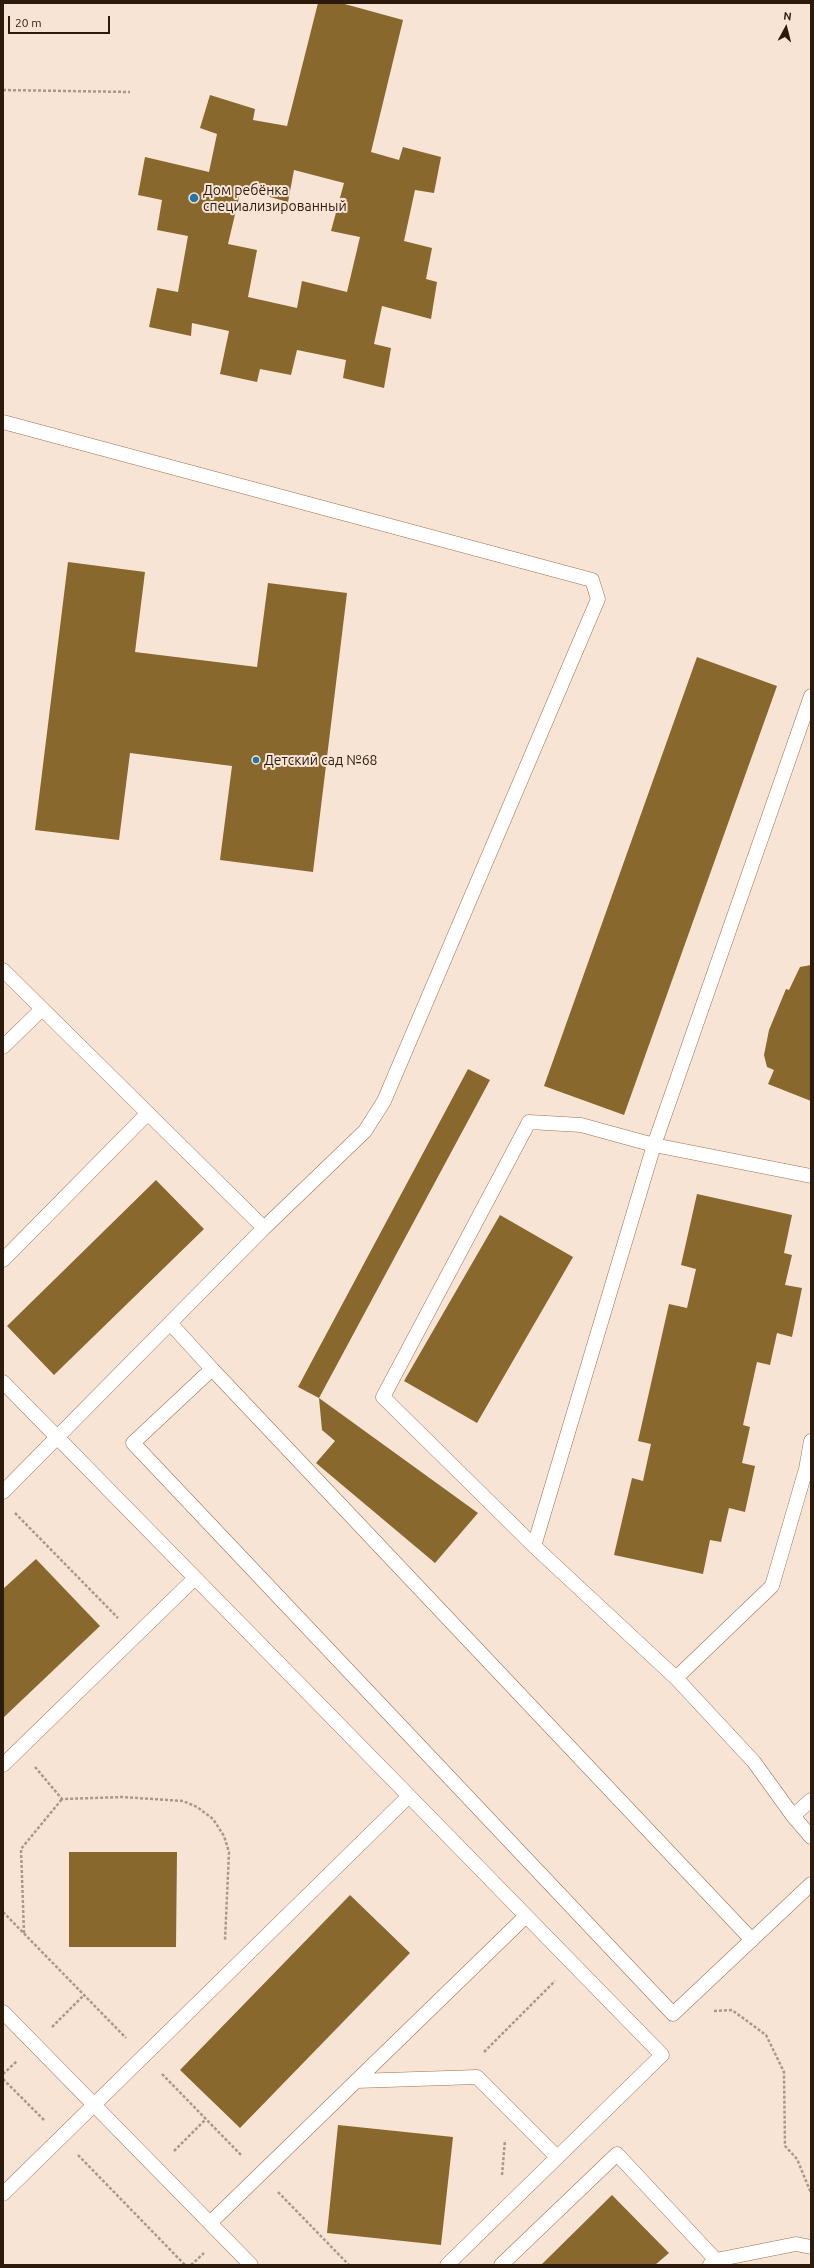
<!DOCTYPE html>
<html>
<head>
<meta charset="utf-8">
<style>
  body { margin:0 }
  #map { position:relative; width:814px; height:2268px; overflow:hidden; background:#f8e4d5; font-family:Ubuntu,sans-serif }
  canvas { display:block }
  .frame { position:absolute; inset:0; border:4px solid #2c1b0c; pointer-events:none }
  .north { position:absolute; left:766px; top:8px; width:40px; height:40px; -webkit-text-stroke:3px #f8e4d5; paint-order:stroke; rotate:7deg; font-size:11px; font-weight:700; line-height:16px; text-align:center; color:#2c1b0c }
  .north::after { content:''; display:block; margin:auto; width:14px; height:18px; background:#2c1b0c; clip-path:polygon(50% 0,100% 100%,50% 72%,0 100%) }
  .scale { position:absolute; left:8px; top:16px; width:102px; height:18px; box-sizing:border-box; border:2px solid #2c1b0c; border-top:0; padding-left:5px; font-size:12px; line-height:14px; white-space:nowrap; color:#2c1b0c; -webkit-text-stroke:3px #f8e4d5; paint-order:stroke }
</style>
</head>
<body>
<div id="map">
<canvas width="814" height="2268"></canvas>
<div class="frame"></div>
<div class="north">N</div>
<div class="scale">20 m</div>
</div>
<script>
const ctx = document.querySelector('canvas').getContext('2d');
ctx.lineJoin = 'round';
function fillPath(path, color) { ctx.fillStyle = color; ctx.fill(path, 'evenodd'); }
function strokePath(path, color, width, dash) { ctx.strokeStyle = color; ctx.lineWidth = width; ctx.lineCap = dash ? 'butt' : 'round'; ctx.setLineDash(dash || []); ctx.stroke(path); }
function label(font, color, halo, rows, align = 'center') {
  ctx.font = font + ' Ubuntu,sans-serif'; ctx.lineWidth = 4; ctx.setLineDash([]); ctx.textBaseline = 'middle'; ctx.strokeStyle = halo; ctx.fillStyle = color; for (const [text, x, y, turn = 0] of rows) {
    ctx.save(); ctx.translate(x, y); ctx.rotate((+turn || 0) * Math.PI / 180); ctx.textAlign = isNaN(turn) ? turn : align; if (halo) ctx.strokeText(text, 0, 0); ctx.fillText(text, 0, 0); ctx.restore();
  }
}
fillPath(new Path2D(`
  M318,3H341L403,20L371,152L399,160L403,147L441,157L434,193L415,190L404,241L432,248L426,279L437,282L431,319L382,306L374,344L391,348L384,388L343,378L346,360L297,350L291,375L260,369L257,382L220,374L229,331L192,323L191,336L149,327L157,288L178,292L188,236L157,230L162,200L138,195L145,157L209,172L217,134L200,128L210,95L255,109L253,120L287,126ZM294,170L344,183L331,231L360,237L347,292L302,281L297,308L248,297L257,250L228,244L241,189L288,202Z
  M68,562L145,572L135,652L257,667L268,583L347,593L313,872L220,860L232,766L130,753L119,840L35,830Z
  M697,657L777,686L624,1115L544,1086Z
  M811,965V1101L768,1084L774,1070L767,1067L764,1055L769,1030L786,989L789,990L800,967Z
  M468,1069L490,1080L319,1398L298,1387Z
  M156,1180L204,1229L54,1375L7,1326Z
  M697,1194L792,1215L784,1253L792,1255L785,1285L802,1288L792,1337L777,1333L770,1365L757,1362L743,1425L750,1427L742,1463L755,1466L745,1512L729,1508L721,1542L710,1540L703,1574L614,1555L632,1478L643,1481L651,1444L638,1441L669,1304L687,1308L696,1269L681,1265Z
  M500,1215L573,1257L477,1423L404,1381Z
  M319,1398L478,1513L435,1563L316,1463L335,1441L322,1430Z
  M36,1559L100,1626L3,1718V1589Z
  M69,1852H177L176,1947H69Z
  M350,1895L410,1953L240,2128L180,2070Z
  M338,2125L453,2137L441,2245L327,2233Z
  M612,2195L669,2253L655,2265H541Z`), '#88682c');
const lane = new Path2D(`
  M3,422L592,580L598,599L384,1101L365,1131L264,1228L3,1492
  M3,970L264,1228
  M3,1047L42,1009
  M3,1260L148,1113
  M170,1323L212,1369L133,1443L673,2014L811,1884
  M212,1369L752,1940
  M3,1382L409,1796
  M806,1469L811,1441
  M534,1546L383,1397L529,1122L581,1125L654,1145L811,696
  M676,1678L534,1546L654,1145L811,1176
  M3,1765L195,1578
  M811,1800L793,1816L811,1837
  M793,1816L754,1762L676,1678L772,1586L806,1469L811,1471
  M3,2012L251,2265
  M356,2081L477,2077L557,2157
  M3,2194L409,1796L662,2055L447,2265
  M210,2223L526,1916
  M501,2265L617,2154L716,2260
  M710,2265L716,2260L796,2244L811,2247`);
strokePath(lane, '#9e734f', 15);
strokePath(new Path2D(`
  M3,90L130,92
  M15,1513L118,1618
  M35,1767L62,1799L122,1797L183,1801L197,1807L213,1819L224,1836L229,1852L225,1940
  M3,1912L126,2038
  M24,1933L21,1849L62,1799
  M714,2011L732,2010L766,2035L784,2072L785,2146L797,2159L811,2193
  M52,2027L84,1995
  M484,2052L555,1981
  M3,2074L17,2061
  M162,2074L242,2156
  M3,2079L44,2120
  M174,2151L206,2119
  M78,2155L185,2265
  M502,2175L505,2140
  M278,2192L349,2265
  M191,2265L204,2253`), '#ab9889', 2.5, [3, 2]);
strokePath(lane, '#fff', 14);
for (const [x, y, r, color] of [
  [194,198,5,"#2575a7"],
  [256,760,4,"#2575a7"]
]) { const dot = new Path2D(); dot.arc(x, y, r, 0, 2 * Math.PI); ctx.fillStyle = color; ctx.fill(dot); strokePath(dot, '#f8e4d5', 1.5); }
label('14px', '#2c1b0c', '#f8e4d5', [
  ["Дом ребёнка",203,190],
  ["специализированный",203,206],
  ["Детский сад №68",264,760]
], 'left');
</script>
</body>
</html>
